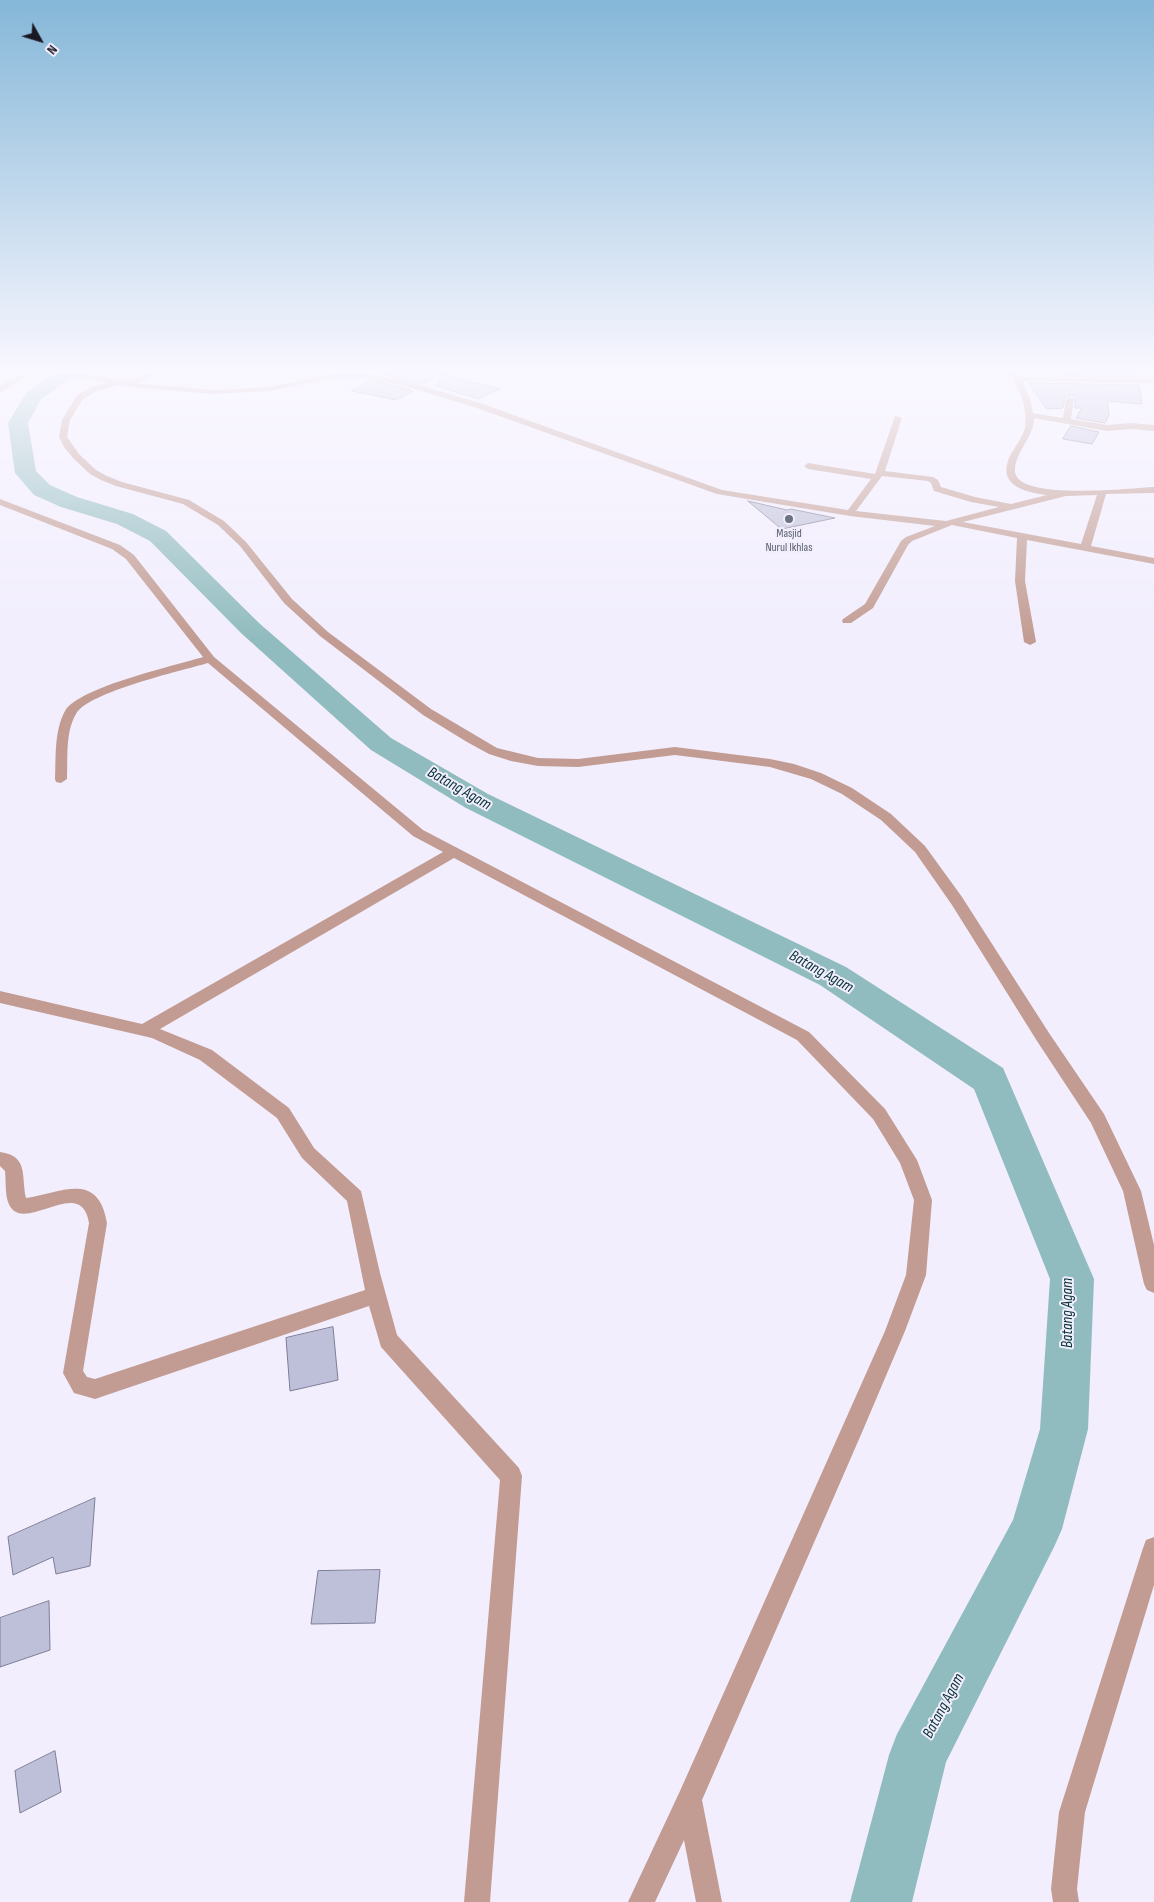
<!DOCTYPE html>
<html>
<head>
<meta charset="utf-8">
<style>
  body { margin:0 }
  #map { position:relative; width:1154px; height:1902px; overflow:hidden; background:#f2eefe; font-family:"Sofia Sans Condensed",sans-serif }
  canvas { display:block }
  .north { position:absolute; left:15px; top:15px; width:50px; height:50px; -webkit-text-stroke:4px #f2eefe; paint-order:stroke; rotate:129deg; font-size:14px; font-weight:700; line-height:20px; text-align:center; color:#1a1821 }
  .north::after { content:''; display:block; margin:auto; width:18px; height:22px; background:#1a1821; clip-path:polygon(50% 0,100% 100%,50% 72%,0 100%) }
</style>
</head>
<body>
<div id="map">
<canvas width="1154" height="1902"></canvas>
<div class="north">N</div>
</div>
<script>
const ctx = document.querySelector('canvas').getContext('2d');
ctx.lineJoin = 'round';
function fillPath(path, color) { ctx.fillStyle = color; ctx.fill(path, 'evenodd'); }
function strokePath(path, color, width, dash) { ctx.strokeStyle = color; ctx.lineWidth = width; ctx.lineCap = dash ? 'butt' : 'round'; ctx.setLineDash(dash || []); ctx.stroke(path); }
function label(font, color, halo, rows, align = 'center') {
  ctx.font = font + ' "Sofia Sans Condensed",sans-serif'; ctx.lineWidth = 4; ctx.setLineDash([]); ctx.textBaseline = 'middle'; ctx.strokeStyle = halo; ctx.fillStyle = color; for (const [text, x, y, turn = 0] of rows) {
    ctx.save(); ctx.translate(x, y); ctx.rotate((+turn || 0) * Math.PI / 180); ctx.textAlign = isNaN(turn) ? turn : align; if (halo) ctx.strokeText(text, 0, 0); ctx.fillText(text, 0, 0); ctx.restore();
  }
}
fillPath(new Path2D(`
  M55,373H82L79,377L67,381L41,399L28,423L36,471L50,485L77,497L133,514L166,531L259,623L391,738L488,794L846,967L1003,1068L1094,1279L1088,1429L1062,1529L1054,1547L946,1762L912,1902H850L889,1755L897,1734L1013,1520L1040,1429L1050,1279L974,1089L820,985L466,808L371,750L241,633L150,541L117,524L61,507L34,495L15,473L8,423L27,392Z`), '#91bcbf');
const building = new Path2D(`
  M382,373H443L423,384L380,374Z
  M1060,373H1137V377L1062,376Z
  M441,374L500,389L478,399L437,386Z
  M370,380L401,387L413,391L396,400L352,391Z
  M1029,383L1139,385L1142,404L1107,401L1109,415L1105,423L1076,418L1082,408H1075V397L1071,395L1065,397L1063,408L1047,409Z
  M1071,426L1099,432L1092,444L1063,439Z
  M748,501L787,510L791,509L835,518L782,529Z
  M333,1327L338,1380L290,1391L286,1338Z
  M95,1498L90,1566L56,1574L53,1557L13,1575L8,1537Z
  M380,1570L375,1623L311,1624L318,1571Z
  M49,1601L50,1650L0,1667V1618Z
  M55,1751L61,1792L20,1813L15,1771Z`);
fillPath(building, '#bec0d9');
strokePath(building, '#7d7e95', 1);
fillPath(new Path2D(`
  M23,373H32L0,393V387L2,384Z
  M63,373H79L126,381L151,373H162L136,383L214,390L269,387L333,374H368L405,381L483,404L722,490L848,510L871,479L808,469L804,466L808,463L875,474L895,416L902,418L885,471L933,477L938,480L941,487L975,497L1011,504L1047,495C1024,492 995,485 1011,454C1016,445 1023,437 1025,427C1028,408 1019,388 1009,373H1017L1020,377L1154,379V383L1023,381L1030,399L1033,413L1063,418L1066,399L1070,397L1074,399L1071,419L1107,425L1131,423L1154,425V431L1131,429L1107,431L1034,418C1034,438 1014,452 1015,472C1018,501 1131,488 1154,487V493L1106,494L1091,546L1154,558V564L1027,540L1025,581L1036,642L1030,645L1024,642L1015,581L1017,538L952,525L912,541L908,545L873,608L851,623H843L842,621L843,619L865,604L901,541L906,537L935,526L850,516L717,494L477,408L401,385L368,378H333L269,391L214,394L138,388L118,385L97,391L83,399L70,420L67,437L79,454L96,470L107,476L122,482L189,500L224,521L246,542L292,599L328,632L431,709L497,748L538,758L578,759L675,747L770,759L794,764L821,773L852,788L891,814L925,846L962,897L1049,1033L1104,1114L1141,1191L1154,1245V1293L1147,1290L1144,1284L1123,1191L1091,1123L1037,1041L952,905L915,852L881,820L842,794L811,779L770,767L675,755L578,767L538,766L511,761L489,754L467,742L423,715L320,636L284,603L240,546L218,525L183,504L116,486L101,480L90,474L73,458L64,447L59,437L62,420L77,395L91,387L107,383ZM882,476L928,481L931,483L934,491L971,502L999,507L946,521L856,511ZM1097,495L1081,544L963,522L1066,496Z
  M0,499L120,545L134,555L214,657L423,830L809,1032L885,1109L917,1160L932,1200L926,1275L905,1331L863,1430L702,1800L722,1902H696L684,1840L655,1902H628L680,1791L885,1331L906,1275L914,1200L900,1163L873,1119L797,1040L454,858L160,1029L212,1050L289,1108L314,1148L361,1191L380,1273L397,1335L519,1468L522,1476L490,1902H464L500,1480L381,1347L369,1306L95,1399L74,1393L63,1373L89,1223C81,1172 21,1239 8,1202C5,1193 6,1180 5,1171L0,1166V1152C29,1156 21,1176 26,1198C61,1193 98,1170 107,1223L83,1371L87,1377L95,1379L365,1290L347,1201L302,1158L277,1118L200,1060L152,1038L0,1003V991L142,1024L443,852L413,836L208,663C181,671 88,692 76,714C65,732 68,759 67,779L61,783L56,782L55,779C56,757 54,731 65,711C79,687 174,666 203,657L126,559L112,549L0,505Z
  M1154,1537V1585L1085,1812L1077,1889L1079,1902H1053L1051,1889L1059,1812L1143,1548L1146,1540Z`), '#c29c92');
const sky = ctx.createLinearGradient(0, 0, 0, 639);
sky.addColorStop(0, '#85b7d8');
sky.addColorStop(0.58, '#f9f7ff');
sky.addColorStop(1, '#f9f7ff00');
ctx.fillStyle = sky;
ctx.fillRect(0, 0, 1154, 639);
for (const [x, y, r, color] of [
  [789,519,5,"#6b7280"]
]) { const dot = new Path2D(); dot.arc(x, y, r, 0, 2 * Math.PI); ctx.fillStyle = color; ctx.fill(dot); strokePath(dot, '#f2eefe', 2); }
label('12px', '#5b616d', '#f2eefe', [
  ["Masjid",789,534],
  ["Nurul Ikhlas",789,548]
]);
label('italic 16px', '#043133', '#f2eefe', [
  ["Batang Agam",459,789,30],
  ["Batang Agam",821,972,29],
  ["Batang Agam",1068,1313,-90],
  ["Batang Agam",944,1706,-62]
]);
</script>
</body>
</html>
